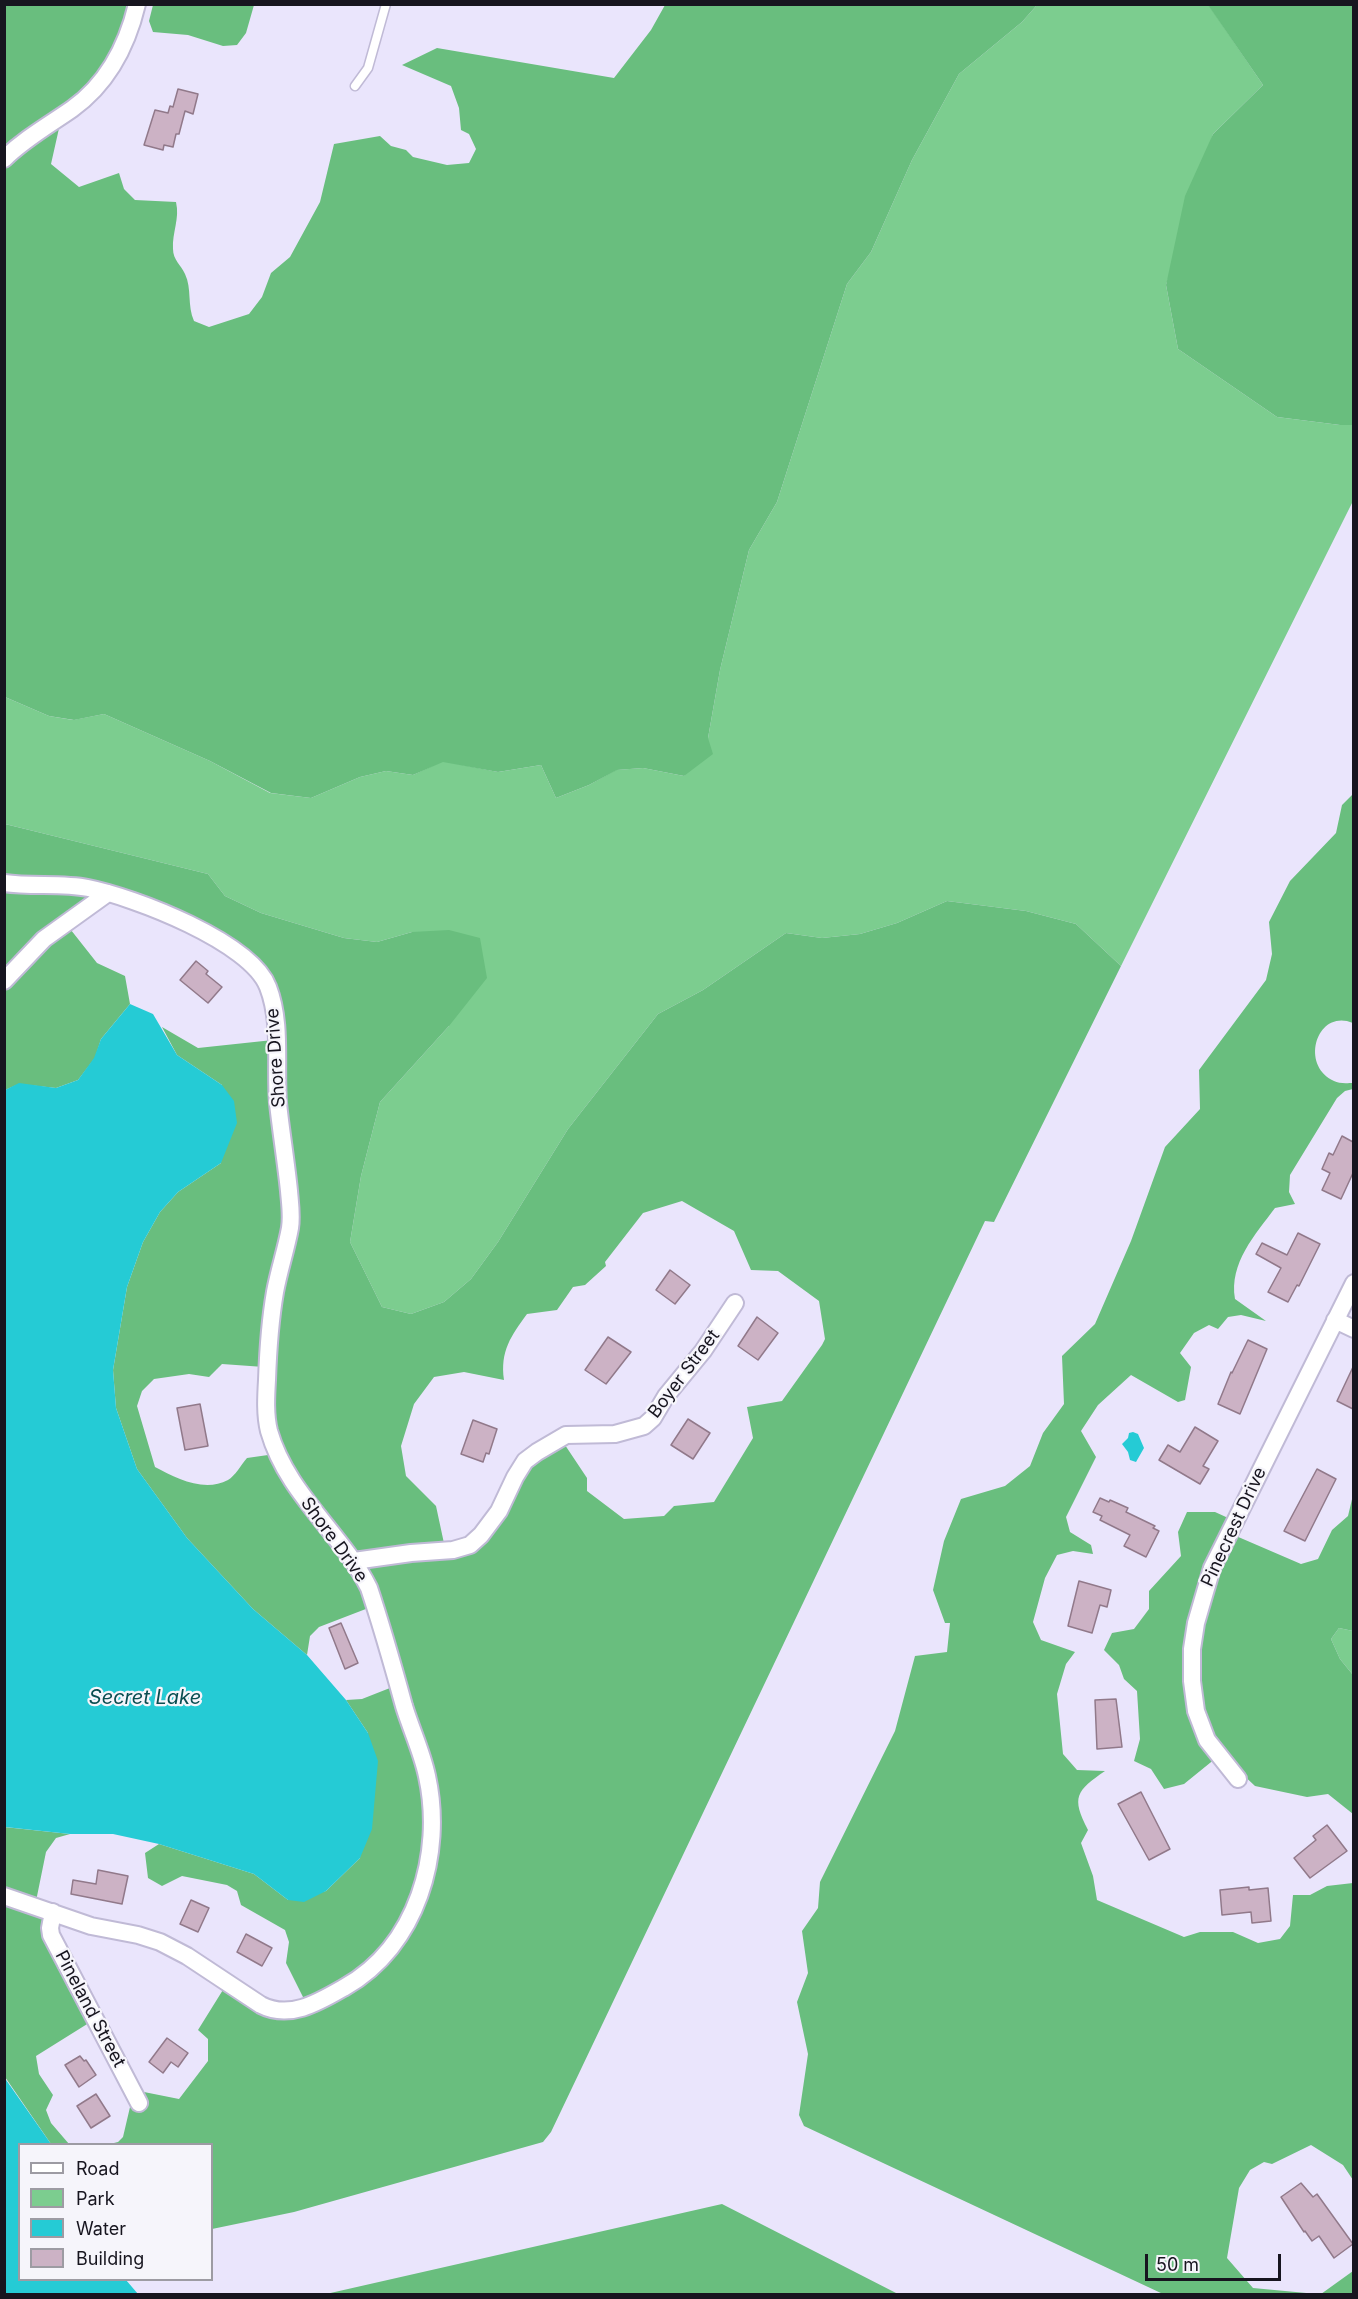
<!DOCTYPE html>
<html>
<head>
<meta charset="utf-8">
<style>
  body { margin:0 }
  #map { position:relative; width:1358px; height:2299px; overflow:hidden; background:#eae5fc; font-family:Inter,sans-serif }
  canvas { display:block }
  .frame { position:absolute; inset:0; border:6px solid #17151f; pointer-events:none }
  .legend { position:absolute; left:18px; top:2143px; width:195px; height:138px; box-sizing:border-box; background:#f6f5fb; border:2px solid #9d9ba3; margin:0; padding:8px 10px; list-style:none; font-size:18px; color:#17151f }
  .legend li { display:flex; align-items:center; gap:12px; height:30px }
  .legend b { width:30px; border:2px solid #9d9ba3 }
  .scale { position:absolute; left:1145px; top:2254px; width:136px; height:27px; box-sizing:border-box; border:3px solid #17151f; border-top:0; padding-left:8px; font-size:18px; line-height:21px; white-space:nowrap; color:#17151f; -webkit-text-stroke:4px #f6f5fb; paint-order:stroke }
</style>
</head>
<body>
<div id="map">
<canvas width="1358" height="2299"></canvas>
<div class="frame"></div>
<ul class="legend">
<li><b style="height:8px;background:#fff"></b>Road</li>
<li><b style="height:16px;background:#7ccd8f"></b>Park</li>
<li><b style="height:16px;background:#25cbd5"></b>Water</li>
<li><b style="height:16px;background:#ccb2c5"></b>Building</li>
</ul>
<div class="scale">50 m</div>
</div>
<script>
const ctx = document.querySelector('canvas').getContext('2d');
ctx.lineJoin = 'round';
function fillPath(path, color) { ctx.fillStyle = color; ctx.fill(path, 'evenodd'); }
function strokePath(path, color, width, dash) { ctx.strokeStyle = color; ctx.lineWidth = width; ctx.lineCap = dash ? 'butt' : 'round'; ctx.setLineDash(dash || []); ctx.stroke(path); }
function label(font, color, halo, rows, align = 'center') {
  ctx.font = font + ' Inter,sans-serif'; ctx.lineWidth = 4.5; ctx.setLineDash([]); ctx.textBaseline = 'middle'; ctx.strokeStyle = halo; ctx.fillStyle = color; for (const [text, x, y, turn = 0] of rows) {
    ctx.save(); ctx.translate(x, y); ctx.rotate((+turn || 0) * Math.PI / 180); ctx.textAlign = isNaN(turn) ? turn : align; if (halo) ctx.strokeText(text, 0, 0); ctx.fillText(text, 0, 0); ctx.restore();
  }
}
fillPath(new Path2D(`
  M1208,4L1263,85L1213,134L1166,285L1178,349L1277,417L1340,425H1353V501L1121,966L1076,924L1026,911L947,901L897,923L860,934L822,938L786,933L703,990L658,1014L568,1129L498,1242L471,1279L444,1302L411,1314L382,1307L350,1242L361,1176L380,1102L449,1026L412,932L377,942L344,938L261,913L225,896L208,874L5,824V697L49,716L73,720L104,714L210,761L270,793L311,798L360,777L386,771L413,775L443,761L498,772L541,765L556,798L589,785L616,770L643,768L684,776L708,738L720,670L749,550L777,502L847,284L871,252L912,160L959,74L1022,22L1037,5Z
  M1339,1628L1353,1631V1675L1340,1659L1331,1639Z`), '#7ccd8f');
fillPath(new Path2D(`
  M5,5H136L124,43L62,115L51,164L79,187L119,173L124,189L135,200L176,202C180,219 172,232 173,249C173,260 181,265 185,274C192,288 187,306 194,321L209,327L249,314L262,297L271,273L290,257L320,202L334,144L380,136L391,146L406,150L413,157L447,165L469,163L476,149L469,134L461,130L459,108L451,86L402,65L437,48L614,78L651,30L665,5H1037L1022,22L959,74L912,160L871,252L847,284L777,502L749,550L720,670L708,738L713,754L684,776L643,768L617,770L589,785L556,798L541,765L498,772L443,762L413,775L386,771L360,777L311,798L271,793L210,761L104,714L74,720L49,716L5,697Z
  M153,5V4L254,5L246,33L237,45L223,46L188,35L153,32L149,21Z
  M1208,5H1353V425H1340L1277,417L1178,349L1166,285L1185,196L1213,134L1263,85Z
  M1353,794V1023C1317,1008 1299,1065 1334,1081C1339,1084 1348,1083 1353,1083V1089L1345,1091L1337,1098L1290,1175L1289,1192L1295,1204L1275,1208C1255,1235 1229,1263 1235,1299L1266,1321L1241,1315L1228,1317L1218,1329L1209,1325L1194,1333L1180,1353L1191,1367L1185,1400L1178,1402L1131,1375L1098,1405L1081,1431L1096,1457L1066,1517L1070,1532L1091,1545L1093,1554L1073,1551L1057,1555L1045,1578L1033,1622L1041,1640L1075,1652L1066,1664L1057,1694L1063,1754L1077,1770L1105,1771C1076,1791 1071,1797 1088,1830L1081,1843L1093,1876L1097,1900L1184,1937L1200,1932H1233L1258,1943L1280,1939L1290,1926L1293,1895H1310L1327,1886L1353,1883V2180L1343,2165L1311,2145L1272,2164L1264,2162L1250,2170L1239,2188L1227,2258L1253,2288L1317,2294H1163L804,2126L799,2115L808,2054L797,2002L808,1973L802,1931L818,1908L820,1882L895,1731L915,1656L947,1652L950,1623H945L933,1590L944,1541L961,1499L1005,1486L1030,1466L1043,1433L1064,1404L1062,1356L1095,1324L1131,1241L1165,1147L1200,1109L1199,1070L1266,980L1272,954L1269,922L1290,881L1336,833L1342,805Z
  M5,824L208,874L225,896L261,913L344,938L377,942L412,932L449,930L480,938L487,978L449,1026L380,1102L361,1176L350,1242L382,1307L411,1314L444,1302L471,1279L498,1242L568,1129L658,1014L703,990L786,933L822,938L860,934L897,923L947,901L1026,911L1076,924L1121,966L994,1222L985,1221L551,2132L543,2142L294,2212L212,2229V2144H110L118,2142L123,2137L134,2090L179,2099L208,2061V2039L198,2030L226,1985L266,2010L305,2001L286,1963L289,1942L285,1930L241,1905L237,1891L227,1885L182,1876L162,1886L148,1878L145,1853L159,1844L254,1874L288,1900L326,1891L360,1858L368,1733L346,1700L362,1699L395,1686L371,1607L319,1627L310,1636L307,1655L253,1609L187,1538L137,1469L116,1408L113,1370L127,1287L143,1242L160,1212L178,1192L221,1163L222,1085L177,1055L162,1027L198,1048L273,1040L272,1005L244,957L118,895L67,925L97,963L125,976L130,1004L101,1039L95,1058L78,1080L56,1088L19,1084L5,1090ZM682,1201L734,1231L751,1270L778,1271L819,1301L825,1339L822,1345L782,1401L747,1407L753,1438L714,1502L674,1506L664,1516L624,1519L587,1491V1478L561,1439L523,1462L463,1548H445L436,1506L406,1476L401,1446L414,1404L434,1377L464,1372L504,1380C500,1351 511,1336 527,1314L557,1310L573,1287L585,1285L606,1266L605,1262L643,1213ZM222,1364L264,1367L275,1454L247,1458C241,1465 235,1476 228,1480C204,1493 176,1478 155,1467L137,1406L142,1391L154,1379L189,1374L209,1377Z
  M1353,1495V1631L1339,1628L1331,1639L1340,1659L1353,1675V1814L1328,1794L1307,1797L1255,1786L1221,1754L1184,1784L1164,1789L1151,1769L1134,1761L1140,1739L1137,1691L1124,1679L1119,1665L1104,1650L1112,1633L1134,1629L1149,1609V1591L1181,1556L1178,1532L1187,1512H1215L1237,1522L1236,1536L1301,1564L1318,1559L1332,1530L1348,1516Z
  M4,1827L70,1834L56,1838L46,1852L35,1906L52,1919L92,2021L36,2056L39,2074L53,2095L46,2110L51,2123L69,2144H51L5,2077Z
  M722,2204L898,2294H326Z
  M1353,2271V2294H1321Z`), '#69be7e');
fillPath(new Path2D(`
  M130,1004L153,1014L177,1055L222,1085L234,1101L237,1123L221,1163L178,1192L160,1212L143,1242L127,1287L113,1370L116,1408L137,1469L187,1538L253,1609L307,1655L346,1700L368,1733L378,1761L372,1829L360,1858L326,1891L304,1902L288,1900L254,1874L159,1844L113,1834H70L5,1827V1090L19,1083L56,1088L78,1080L94,1058L101,1039Z
  M1133,1432L1138,1434L1144,1448L1136,1462L1130,1460L1128,1452L1122,1444L1128,1438L1129,1433Z
  M4,2077L51,2144H20V2280H126L138,2294H5Z`), '#25cbd5');
const building = new Path2D(`
  M178,89L198,94L193,114L185,111L179,134H176L173,147L164,145L163,150L144,145L155,110L168,113L170,106L173,107Z
  M196,961L208,971L206,974L222,987L208,1003L180,980Z
  M1342,1136L1353,1142V1173L1341,1199L1322,1190L1330,1173L1322,1169L1329,1153L1333,1155Z
  M1298,1233L1320,1244L1299,1286L1297,1285L1288,1302L1268,1292L1281,1268L1256,1254L1262,1243L1287,1255Z
  M670,1270L690,1285L675,1304L656,1290Z
  M757,1317L778,1333L758,1360L738,1346Z
  M608,1337L631,1352L606,1384L585,1370Z
  M1248,1340L1267,1349L1240,1414L1218,1404L1231,1372L1232,1373Z
  M1353,1367V1409L1337,1401Z
  M200,1404L208,1446L185,1450L177,1408Z
  M688,1419L710,1433L693,1459L671,1445Z
  M473,1420L497,1429L489,1454L486,1453L483,1462L461,1454Z
  M1195,1427L1218,1441L1203,1466L1209,1469L1200,1484L1159,1460L1168,1445L1180,1452Z
  M1317,1469L1336,1479L1305,1541L1284,1531Z
  M1100,1498L1109,1502L1110,1500L1128,1508L1126,1512L1155,1526L1153,1528L1159,1531L1146,1557L1124,1546L1130,1535L1100,1520L1102,1516L1093,1512Z
  M1079,1581L1111,1590L1107,1607L1100,1605L1092,1633L1068,1626Z
  M341,1623L358,1663L345,1669L329,1628Z
  M1116,1699L1122,1747L1097,1749L1095,1700Z
  M1141,1792L1170,1849L1149,1860L1118,1804Z
  M1327,1825L1347,1851L1310,1878L1294,1858L1316,1840L1313,1836Z
  M98,1870L128,1876L122,1904L71,1894L73,1880L96,1884Z
  M1249,1887V1890L1268,1888L1271,1921L1252,1923L1251,1912L1222,1915L1220,1890Z
  M191,1900L209,1908L198,1932L180,1924Z
  M246,1934L272,1948L262,1966L237,1952Z
  M167,2038L188,2053L178,2067L171,2062L163,2073L149,2062Z
  M80,2056L84,2061L86,2060L96,2075L79,2087L65,2065Z
  M96,2094L110,2116L91,2128L77,2106Z
  M1301,2183L1313,2197L1317,2194L1353,2244L1334,2258L1319,2236L1312,2241L1305,2231L1304,2232L1281,2197Z`);
fillPath(building, '#ccb2c5');
strokePath(building, '#91798a', 1.5);
const lane = new Path2D(`
  M355,86L368,68L386,4`);
const street = new Path2D(`
  M4,159C24,139 49,125 72,109C107,84 127,46 137,4
  M4,883C32,887 61,883 88,888C134,897 251,942 268,987C282,1023 275,1065 278,1103C281,1132 286,1161 289,1191C290,1203 292,1216 290,1228C286,1250 279,1270 275,1292C270,1321 268,1351 267,1380C266,1397 265,1415 269,1431C287,1494 341,1532 369,1588C382,1627 393,1666 404,1706C411,1729 422,1752 427,1776C444,1854 417,1946 345,1987C319,2002 290,2020 261,2005L187,1956L160,1942L138,1935L91,1926L4,1896
  M4,981L44,939L108,893
  M1335,1320L1354,1329
  M354,1561L411,1553L453,1550L470,1545L481,1535L499,1511L515,1477L525,1461L537,1452L566,1435L615,1434L644,1426L653,1418L666,1396L703,1351L735,1303
  M1238,1779L1207,1740L1196,1711L1192,1681V1649L1196,1623L1212,1568L1354,1283
  M53,1912L50,1928L51,1935L139,2103`);
strokePath(lane, '#c0bad6', 11);
strokePath(street, '#c0bad6', 20);
strokePath(lane, '#fff', 8);
strokePath(street, '#fff', 16);
label('18px', '#17151f', '#f6f5fb', [
  ["Shore Drive",276,1058,-94],
  ["Boyer Street",684,1374,-53],
  ["Pinecrest Drive",1234,1527,-65],
  ["Shore Drive",334,1540,54],
  ["Pineland Street",90,2009,62]
]);
label('italic 20px', '#094d51', '#f6f5fb', [
  ["Secret Lake",145,1698]
]);
</script>
</body>
</html>
